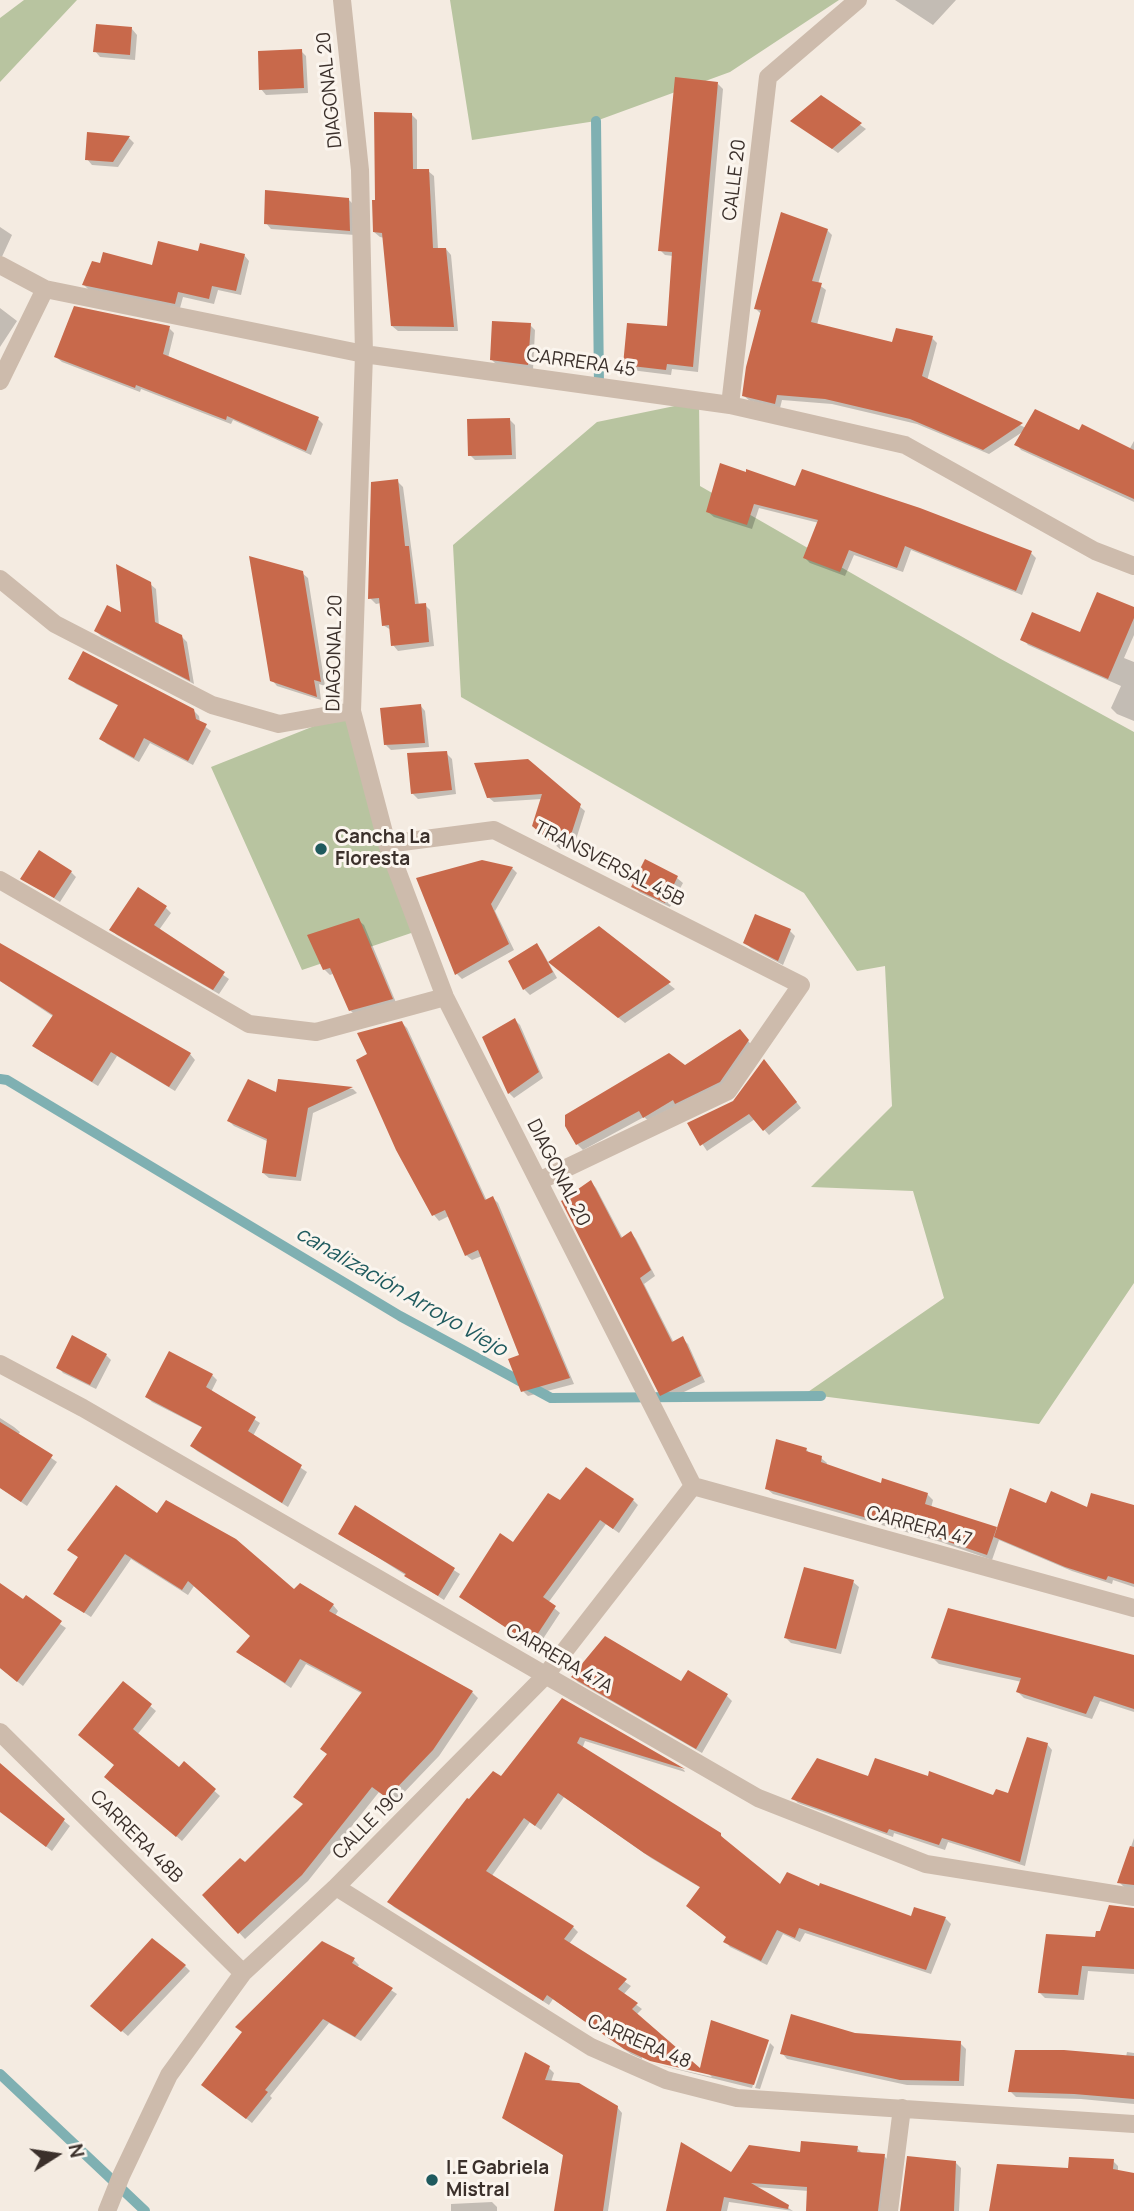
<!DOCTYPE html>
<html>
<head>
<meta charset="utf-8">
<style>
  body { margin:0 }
  #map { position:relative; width:1134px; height:2211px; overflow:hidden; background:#f4ebe1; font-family:Manrope,sans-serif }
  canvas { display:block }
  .north { position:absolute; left:21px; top:2120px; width:70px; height:70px; -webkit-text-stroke:5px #fbf5ee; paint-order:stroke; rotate:78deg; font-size:19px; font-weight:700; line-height:28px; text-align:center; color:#3b302b }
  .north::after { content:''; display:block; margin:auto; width:24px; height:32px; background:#3b302b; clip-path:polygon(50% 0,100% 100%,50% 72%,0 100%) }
</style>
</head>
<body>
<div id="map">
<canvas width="1134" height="2211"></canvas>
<div class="north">N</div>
</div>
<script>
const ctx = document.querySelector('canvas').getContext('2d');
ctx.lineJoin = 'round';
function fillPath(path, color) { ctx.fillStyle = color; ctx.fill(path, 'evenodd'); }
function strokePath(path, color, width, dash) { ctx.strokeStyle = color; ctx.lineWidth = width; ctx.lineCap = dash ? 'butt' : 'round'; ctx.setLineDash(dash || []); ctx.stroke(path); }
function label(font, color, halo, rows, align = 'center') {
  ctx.font = font + ' Manrope,sans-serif'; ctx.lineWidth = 6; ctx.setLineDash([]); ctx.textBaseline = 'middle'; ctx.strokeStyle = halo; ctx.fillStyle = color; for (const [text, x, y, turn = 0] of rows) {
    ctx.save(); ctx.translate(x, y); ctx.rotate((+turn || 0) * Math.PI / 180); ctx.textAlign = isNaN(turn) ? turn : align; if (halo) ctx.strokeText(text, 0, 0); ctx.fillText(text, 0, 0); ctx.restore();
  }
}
fillPath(new Path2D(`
  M24,0H77L0,82V18Z
  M450,0H839L730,72L596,121L472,140Z
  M699,401L700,486L999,658L1134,732V1283L1039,1424L805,1394L944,1298L913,1191L811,1187L892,1106L885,966L857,971L804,893L461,697L453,545L597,422Z
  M352,711L420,930L302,970L211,767Z`), '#b8c4a0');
fillPath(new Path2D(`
  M895,0H956L933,25Z
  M132,29L137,35L135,60L100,57L95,51Z
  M301,51L306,56L308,93L266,95L261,89Z
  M718,84L723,89L698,372L672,369L671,375L631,370L625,364L668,328L673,256L665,255L660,250Z
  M821,98L866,129L838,153L793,121Z
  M411,114L417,120V171H428L434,176L438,249H446L451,255L458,331H398L392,326L385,238L380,237L374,232L377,202Z
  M89,134L129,138L134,143L118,167L92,165L87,159Z
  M348,199L354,205L355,235L271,229L266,223Z
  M0,227L12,235L0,261Z
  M827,230L832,235L818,284L826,290L817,325L894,344L932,338L937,343L927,381L1026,428L1080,432L1129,450L1134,441V502L1021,450L1016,444L1024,431L989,454L917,424L832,404L782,400L780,408L750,401L744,396L762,315L756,309Z
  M199,253L244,255L249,261L241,295L218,290L214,304L183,297L180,308L89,290L84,285L154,267Z
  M0,308L17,321L0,347Z
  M530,325L535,330L533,370L497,365L491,359Z
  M169,328L174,333L168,358L318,419L323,424L311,455L233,420L231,424L141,389L140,392L62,362L56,357Z
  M509,419L515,425L516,459L475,460L470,455Z
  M397,481L403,487L419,606L425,605L430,610L434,646L398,651L393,645L391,630L383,625L381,603L376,604L370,598Z
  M796,489L1031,553L1036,558L1022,595L911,550L903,572L854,555L845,576L810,563L805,558L819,523L759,508L752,529L714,517L708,512Z
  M302,573L308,578L325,686L319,684L321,700L277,686L272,680Z
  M150,584L156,589L159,626L181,636L187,642L194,684L101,636L96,631L124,615Z
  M1134,609V635L1124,658L1134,662V721L1117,714L1111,708L1121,686L1028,645L1023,639L1081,634Z
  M70,678L193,710L199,716L200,723L211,731L193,765L150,743L139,762L107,744L101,739L119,706L76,684Z
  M420,705L425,711L429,747L391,750L386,745Z
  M446,753L452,759L456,794L418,799L412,793Z
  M527,761L585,811L573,849H560L539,831L542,799L494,802L488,797Z
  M512,868L517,873L495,911L514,950L462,979L457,974L418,879Z
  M71,872L76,877L60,902L22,878Z
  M677,878L683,883L670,907L639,892L634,886Z
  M165,907L171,913L159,930L229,979L219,994L117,935L112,930Z
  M358,920L364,925L397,1005L356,1016L350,1010L335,973L330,975L324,969Z
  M599,928L675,989L625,1023L555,967Z
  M790,931L795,936L783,965L751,948L745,943Z
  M0,945L190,1054L195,1060L175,1091L117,1056L98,1086L40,1051L54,1017L0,981Z
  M537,945L542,951L557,978L530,995L524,989L510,961Z
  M515,1020L520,1025L543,1078L514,1098L509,1093Z
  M401,1022L407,1028L487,1201L493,1198L498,1203L574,1384L528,1396L523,1391L521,1356L482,1256L472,1260L466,1255L449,1216L439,1221L434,1215L398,1149L369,1055Z
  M745,1037L753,1047L726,1087L650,1122L644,1117L583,1150L577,1144L567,1126Z
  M769,1067L801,1108L769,1135L755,1119L707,1151L689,1124L735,1102Z
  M279,1081L353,1089L357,1093L313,1113L301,1181L269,1178L263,1173L269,1142L234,1126L229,1121L277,1094Z
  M591,1182L596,1188L623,1239L631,1233L636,1239L655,1276L644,1284L674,1343L682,1338L688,1344L705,1382L667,1400L661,1395Z
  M106,1355L111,1360L96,1389L63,1373L58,1367Z
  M212,1375L217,1380L211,1392L260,1423L253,1436L307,1472L288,1507L197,1451L192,1446L203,1428L152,1402L147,1397Z
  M0,1418L14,1427L20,1432L18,1435L57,1462L27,1506L0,1488Z
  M806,1449L811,1455L821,1458L827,1463L826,1466L882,1485L927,1494L933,1500L931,1508L998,1530L1047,1505L1134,1512V1587L1113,1580L1112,1584L1072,1571L999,1540L992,1560L941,1542L773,1494L767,1489Z
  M633,1500L638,1505L619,1533L606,1524L548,1603L560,1613L537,1648L461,1597L560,1502Z
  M157,1515L294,1591L333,1605L338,1611L335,1616L472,1692L478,1698L439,1756L394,1803L379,1792L308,1881L245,1939L204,1895L245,1864L304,1805L363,1694L306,1664L291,1688L238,1652L252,1636L194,1586L188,1595L131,1559L91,1617L55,1594L79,1558L76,1555Z
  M340,1533L396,1534L460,1574L444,1600Z
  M853,1582L859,1587L841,1654L791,1643L786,1638Z
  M0,1585L66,1628L23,1686L0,1668Z
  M1134,1656V1712L1100,1701L1092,1719L1024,1698L1018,1692L1022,1682L939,1664L933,1658Z
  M573,1677L682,1683L727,1696L732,1701L702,1753L578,1682Z
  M123,1683L156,1711L137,1735L179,1769L184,1764L220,1796L182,1841L112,1782L116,1765Z
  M562,1700L684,1770L685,1772L585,1741L582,1749L720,1834L726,1842L780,1887L820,1888L912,1919L915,1909L946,1919L951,1924L931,1974L805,1933L800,1942L783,1934L767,1965L730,1947L725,1941L727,1938L701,1888L651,1858L564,1797L541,1830L530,1822L491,1877L573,1927L578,1932L569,1944L631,1986L623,1995L642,2009L636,2015L642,2059L631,2054L553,1999L549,2005L394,1907L389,1902L469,1802L501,1778Z
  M1047,1744L1052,1750L1025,1866L948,1842L945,1850L894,1833L893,1837L798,1803L793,1798L869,1779L994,1797L1009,1796Z
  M0,1767L70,1826L52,1851L0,1811Z
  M1134,1838V1890L1125,1888L1119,1882Z
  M1134,1910V1974L1088,1971L1084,2000L1045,1998L1039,1992L1101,1932Z
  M322,1943L354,1960L359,1965L357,1968L397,1994L361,2041L329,2023L270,2096L272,2098L252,2123L209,2090Z
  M185,1966L190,1971L128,2036L98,2011Z
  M712,2022L769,2042H767L752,2088L651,2063L712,2077L707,2072Z
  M770,2043L774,2047L760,2089L755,2088Z
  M960,2043L966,2049L964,2086L907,2085L787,2059L782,2053Z
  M1127,2052L1134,2053V2104L1081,2099L1016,2097L1010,2091L1126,2057Z
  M548,2067L554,2073L551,2082L617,2107L622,2113L608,2211H556L565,2156L504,2118Z
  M857,2148L863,2154L884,2156L889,2161L883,2211H808L809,2191L755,2187L793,2211L729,2202L727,2211H668L732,2174L802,2154Z
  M1113,2161L1118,2166V2172L1134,2174V2211H991L1070,2170Z
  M955,2162L961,2168L959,2211H902Z
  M492,2202L497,2207V2211H451V2204Z`), '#0003');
strokePath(new Path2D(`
  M596,121L599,387
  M0,1079L7,1080L400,1316L551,1398L821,1396
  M0,2074L145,2211`), '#7fb0b2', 10);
fillPath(new Path2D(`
  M96,24L132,27L130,55L93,52Z
  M302,49L304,88L259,90L258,51Z
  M675,77L718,82L693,367L667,364L666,370L623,365L627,323L667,326L672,252L658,251Z
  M821,95L862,123L832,149L790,121Z
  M374,112L412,113L413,169H429L433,248H446L454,327L391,326L382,233L373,232L372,200H375Z
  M87,132L130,136L113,162L85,160Z
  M265,190L349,198L350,231L264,224Z
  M781,212L828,229L812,281L822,283L811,322L892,342L896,328L933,336L922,376L1023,423L983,450L910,419L825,399L777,395L775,404L742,396L746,367L761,310L754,309Z
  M158,241L198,251L200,243L245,254L236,291L212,286L209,299L178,292L175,304L82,285L92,261L100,263L103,252L152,265Z
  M74,306L170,326L163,354L319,417L306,451L227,416L226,420L136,385L135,388L54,357Z
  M492,321L531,323L528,365L490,360Z
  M1035,409L1079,430L1082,424L1134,450V499L1014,445Z
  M510,418L512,455L468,456L467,419Z
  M720,463L746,472V469L795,486L802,469L920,508L1032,551L1016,591L905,546L897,568L849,550L840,572L803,558L818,520L754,504L747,525L706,512Z
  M398,479L405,546H409L415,604L426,603L429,642L391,646L389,625L382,626L379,598L368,599L371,482Z
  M249,556L303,571L321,682L314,680L317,697L270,681Z
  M116,564L151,582L155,622L182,635L190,681L94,631L107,605L121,612Z
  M1097,592L1134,607V618L1108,679L1020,640L1032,612L1080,632Z
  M83,651L194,709L196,719L207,724L188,761L144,738L134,758L99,739L118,705L68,679Z
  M421,704L425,743L384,745L380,708Z
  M447,751L452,790L411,794L407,753Z
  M528,759L581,804L568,844H553L532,826L542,794L487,798L474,763Z
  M39,850L72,871L54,898L20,879Z
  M645,859L678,876L665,903L631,887Z
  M482,860L513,867L491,904L509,944L455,975L416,878Z
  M138,887L167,906L154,925L225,972L213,990L109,930Z
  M755,914L791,929L778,961L743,943Z
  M359,918L393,999L349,1011L330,968L323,970L307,935Z
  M599,926L671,982L618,1018L548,962Z
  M0,943L191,1053L169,1087L111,1052L92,1082L32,1046L53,1015L0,981Z
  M537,943L553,972L523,990L508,961Z
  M515,1018L539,1072L508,1094L482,1037Z
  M402,1021L485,1200L493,1196L570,1378L521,1392L508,1359L519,1355L478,1250L465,1256L445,1210L432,1216L396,1150L356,1060L367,1054L357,1033Z
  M740,1029L749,1040L720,1082L675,1104L673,1100L643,1118L639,1111L576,1145L565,1126V1115L669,1053L685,1065Z
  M764,1059L797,1102L763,1131L749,1114L700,1146L687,1123L733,1101Z
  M248,1079L276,1092L278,1079L353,1087L308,1108L296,1177L262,1173L267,1139L227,1121Z
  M591,1180L621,1238L631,1231L651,1270L640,1278L672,1342L683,1336L701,1376L660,1396L561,1201Z
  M72,1335L107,1354L90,1385L56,1368Z
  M169,1351L213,1374L206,1387L256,1417L248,1431L302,1465L282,1503L190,1446L202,1427L145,1397Z
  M0,1422L53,1455L21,1502L0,1488Z
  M776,1439L807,1448L806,1451L822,1456L821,1462L881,1483L882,1478L928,1493L925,1504L997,1527L987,1555L934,1537L765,1489Z
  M586,1467L634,1499L613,1529L600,1520L543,1597L556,1606L531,1644L459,1597L500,1533L513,1542L548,1493L560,1500Z
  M116,1485L157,1513L166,1500L236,1539L294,1589L300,1583L334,1604L329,1611L473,1691L433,1750L387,1798L372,1787L302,1875L238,1934L202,1895L240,1858L245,1862L303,1804L293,1797L327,1754L320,1749L362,1692L300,1659L285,1683L236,1652L250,1636L188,1581L182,1590L125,1554L84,1613L53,1594L78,1557L67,1550Z
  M1010,1488L1046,1503L1051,1491L1087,1507L1091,1493L1134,1505V1584L1108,1576L1106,1580L1065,1567L994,1537Z
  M355,1505L455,1568L438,1596L404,1576L406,1574L338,1534Z
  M804,1567L854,1580L836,1649L784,1638Z
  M0,1583L23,1599L26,1595L62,1621L17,1682L0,1668Z
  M948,1608L1134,1655V1709L1094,1696L1086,1714L1016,1692L1021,1678L931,1658Z
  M605,1636L681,1681L688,1670L728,1694L696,1749L571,1677Z
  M123,1681L152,1704L133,1729L179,1767L184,1761L216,1789L176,1837L104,1777L114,1765L78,1735Z
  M562,1698L685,1769L580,1737L577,1743L721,1833V1836L780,1884L787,1872L819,1886L820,1883L911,1916L914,1907L946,1917L926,1970L799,1928L795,1938L777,1930L761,1961L723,1942L726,1937L686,1906L700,1887L644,1853L558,1793L535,1826L524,1818L486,1871L574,1926L564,1939L627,1979L618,1989L638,2003L632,2009L700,2068L711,2020L769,2040L754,2085L650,2061L624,2049L547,1995L543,2001L387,1902L467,1798L469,1799L493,1771L501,1776Z
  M1027,1737L1048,1743L1020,1862L942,1838L939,1845L889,1829L887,1833L791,1799L817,1758L868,1776L875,1758L928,1776L929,1771L993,1795L996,1789L1008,1793Z
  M0,1763L65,1819L46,1847L0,1812Z
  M1130,1846L1134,1847V1885L1117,1883Z
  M1109,1905L1134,1908V1969L1082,1966L1078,1995L1038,1993L1046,1934L1095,1937L1096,1931H1100Z
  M152,1938L186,1965L121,2032L90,2006Z
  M322,1941L355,1958L352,1963L393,1988L355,2037L323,2019L265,2090L268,2092L246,2119L201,2085L242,2032L235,2027Z
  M791,2014L855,2033L961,2041L959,2081L900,2080L780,2054Z
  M1015,2050H1064L1134,2056V2099L1074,2094L1008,2092Z
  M525,2052L550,2066L545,2080L579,2083L618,2106L603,2211H554L563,2155L502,2118Z
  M801,2141L858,2146L857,2152L885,2154L878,2211H806L807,2187L751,2183L789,2205L788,2209L724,2197L721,2211H666L681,2142L731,2172L749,2145L800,2152Z
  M907,2156L956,2161L954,2211H900Z
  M1069,2157L1114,2159L1113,2169L1134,2173V2211H989L997,2164L1068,2168Z`), '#c8694b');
strokePath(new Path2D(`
  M342,0L360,170L364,354L352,711L387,844L445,997L693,1486
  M0,265L45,289L364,354L730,405L905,445L1095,551L1134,566
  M0,381L45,289
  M730,405L768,77L858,0
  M0,579L55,624L212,705L279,724L352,711
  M387,844L494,830L801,985L728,1091L539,1181
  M0,880L249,1024L316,1032L445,997
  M0,1364L83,1408L758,1798L926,1864L1134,1897
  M693,1486L1134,1608
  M0,1732L243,1973
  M336,1887L591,2047L666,2080L737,2098L1134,2124
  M107,2211L121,2176L169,2075L243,1973L336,1887L545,1676L693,1486
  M889,2211L902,2108`), '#cdbbac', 18);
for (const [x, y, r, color] of [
  [321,849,7,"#1f5a5e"],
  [432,2180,7,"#1f5a5e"]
]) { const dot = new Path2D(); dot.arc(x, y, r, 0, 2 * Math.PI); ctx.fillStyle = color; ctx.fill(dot); strokePath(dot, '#fbf5ee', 2.5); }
label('19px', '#3b302b', '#fbf5ee', [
  ["DIAGONAL 20",330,90,-96],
  ["CALLE 20",735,180,-83],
  ["CARRERA 45",581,363,8],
  ["DIAGONAL 20",335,653,-89],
  ["TRANSVERSAL 45B",609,864,27],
  ["DIAGONAL 20",558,1173,63],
  ["CARRERA 47",919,1527,15],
  ["CARRERA 47A",559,1659,30],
  ["CALLE 19C",369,1824,-45],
  ["CARRERA 48B",136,1837,45],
  ["CARRERA 48",639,2042,23]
]);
label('bold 19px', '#3b302b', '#fbf5ee', [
  ["Cancha La",335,838],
  ["Floresta",335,860],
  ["I.E Gabriela",446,2169],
  ["Mistral",446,2191]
], 'left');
label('italic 21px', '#1f5a5e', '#fbf5ee', [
  ["canalización Arroyo Viejo",401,1292,30]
]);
</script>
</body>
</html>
